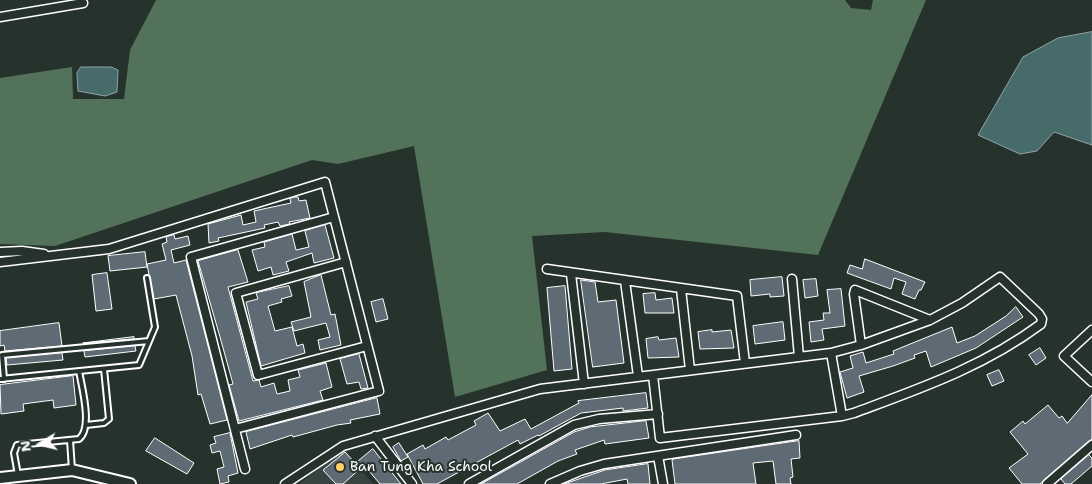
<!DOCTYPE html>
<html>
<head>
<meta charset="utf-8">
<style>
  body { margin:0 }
  #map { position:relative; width:1092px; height:484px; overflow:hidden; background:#26332d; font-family:"Shantell Sans",sans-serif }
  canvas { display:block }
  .north { position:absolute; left:15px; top:419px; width:50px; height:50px; -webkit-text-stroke:4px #26332d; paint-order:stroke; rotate:261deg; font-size:14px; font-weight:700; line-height:20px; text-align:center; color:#fff }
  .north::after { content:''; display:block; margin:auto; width:18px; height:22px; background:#fff; clip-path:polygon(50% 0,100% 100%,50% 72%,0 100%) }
</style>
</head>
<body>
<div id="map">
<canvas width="1092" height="484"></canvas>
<div class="north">N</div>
</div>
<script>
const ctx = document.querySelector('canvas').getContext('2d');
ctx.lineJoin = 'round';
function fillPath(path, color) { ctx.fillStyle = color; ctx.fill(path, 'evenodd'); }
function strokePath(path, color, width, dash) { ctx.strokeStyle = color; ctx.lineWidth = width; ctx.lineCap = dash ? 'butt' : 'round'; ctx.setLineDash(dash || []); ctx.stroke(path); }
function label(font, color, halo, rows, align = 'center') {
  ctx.font = font + ' "Shantell Sans",sans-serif'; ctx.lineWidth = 4; ctx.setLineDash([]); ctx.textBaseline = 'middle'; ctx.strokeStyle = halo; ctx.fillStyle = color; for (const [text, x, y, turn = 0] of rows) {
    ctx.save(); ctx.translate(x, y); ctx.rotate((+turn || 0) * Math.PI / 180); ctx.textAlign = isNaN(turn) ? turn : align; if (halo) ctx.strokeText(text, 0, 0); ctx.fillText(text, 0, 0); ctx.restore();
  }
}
fillPath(new Path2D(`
  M344,449L373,484H299Z`), '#374442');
fillPath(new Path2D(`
  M156,0H845L851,8L871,10L873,0H926L818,255L605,232L532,236L547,370L455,397L414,146L338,164L312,160L55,246L0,244V78L72,67L73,99H124L130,50Z`), '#52725a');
const water = new Path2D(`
  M1092,32V145L1054,132L1037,151L1020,154L978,135L1023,57L1058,38Z
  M81,67H111L118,70L117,92L105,96L78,91L77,73Z`);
fillPath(water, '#466b6a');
strokePath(water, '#90a6a6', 1);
const building = new Path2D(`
  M294,197H298L299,201L306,200L310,218L289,222L290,224L280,226L278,222L264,225L265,228L218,238L219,241L209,243L208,224L241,215L243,225L256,222L254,211L291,203L290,199Z
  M325,225L334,258L314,263L312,253L286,262L289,271L273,275L271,267L258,271L252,250L265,247L264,242L292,234L296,250L309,247L305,231Z
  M174,235L175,239L188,236L190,245L171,250L174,263L186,260L227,420L210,424L201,394L198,395L192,356L176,295L154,299L149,275L147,264L166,260L162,244L167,242L166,237Z
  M238,250L248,282L228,287L253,381L259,380L261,387L274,383L277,394L290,391L288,380L300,377L298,370L326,363L332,387L320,391L323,400L239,421L229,385L233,384L220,337L198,261Z
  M145,252L147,267L110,271L108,256Z
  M865,259L925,282L921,290H919L915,299L902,294L906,282L894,278L891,289L847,273L850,265L862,269Z
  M107,273L112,309L96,311L92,275Z
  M321,275L331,315L335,314L341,345L320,350L318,340L330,337L326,323L294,331L291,322L311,317L304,282Z
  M782,277L784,296L770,297V294L751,296L750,280Z
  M816,279L818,296L805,298L803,280Z
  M581,280L595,282L598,302L616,300L624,363L593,367Z
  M289,286L292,296L281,299L282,302L268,306L275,331L292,327L297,346L303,344L305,353L261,366L246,302L258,299L256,293Z
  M565,286L572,369L554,371L547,288Z
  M841,289L845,326L822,329L824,340L811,342L809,322L824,320L823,313H830L827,290Z
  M655,293L656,300L672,298L674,313H645L643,294Z
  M383,299L388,319L376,322L371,302Z
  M1016,307L1023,317L976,348L931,367L926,351L914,355L915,358L893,366L859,376L864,392L847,398L840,372L853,368L850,356L863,352L866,363L894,354L893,351L952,327L957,343L975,336L1006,316Z
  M783,322L785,340L755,344L753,326Z
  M59,323L62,346L5,351L4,345L0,346V331Z
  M712,330V332L731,330L734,348L700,349L698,332Z
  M134,337V339L83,343Z
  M658,337L659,340L676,338L679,357L648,358L646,339Z
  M135,346L136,351L85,357L84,351Z
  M1040,348L1046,358L1036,365L1029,355Z
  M62,353L63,360L7,365L6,358Z
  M359,354L368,388L361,389L359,382L347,384L340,359Z
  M999,370L1004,381L992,386L987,375Z
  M73,376L76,405L54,408L53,400L23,404L24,411L1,414L0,385Z
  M646,393L648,408L623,411V408L581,413L539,436L538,435L520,444L518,440L437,484H423L407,454L423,445L425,449L446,437L448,440L476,425L474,421L488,413L500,431L525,419L531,429L579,403L578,401Z
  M1092,395V439L1040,484H1022L1009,468L1028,454L1010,432L1023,421L1025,424L1048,405L1059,418L1062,416L1067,423Z
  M377,398L380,414L350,420L351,423L337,425L293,437L292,435L250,449L246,432Z
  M646,421L649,438L605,444L604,440L575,450L577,454L558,461L517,484H481L574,432L590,427Z
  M230,433L238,473L228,476L229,482L220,484L217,469L224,467L220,451L212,453L210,445L216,443L214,437Z
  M155,438L194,463L187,474L146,451Z
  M799,441L800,458L791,459L793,477L790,478L791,484H776L773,461L753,463L756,484H675L672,460L674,459Z
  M399,443L408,457L401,461L393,447Z
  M373,449L401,484H380L364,465L343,484H336L323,470L345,452L355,463Z
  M1089,455L1092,458V466L1071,484H1065L1061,479Z
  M648,464L650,484H628L627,479L601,484H564L605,470Z`);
fillPath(building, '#5e6a74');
strokePath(building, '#fff', 1);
const service = new Path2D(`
  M0,379L139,365L155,327L147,278
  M4,379L2,355L149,341
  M86,425L104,423L109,419L104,369
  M70,440L72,470
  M18,475L14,453L17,445L79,439C93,428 82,388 79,371`);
const minor = new Path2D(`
  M0,17L83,3
  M0,252L22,251L44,254
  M0,262L109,249L325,182L379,391L235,429
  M346,262L236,293L258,375L367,346
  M547,269L737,296L745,363
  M571,274L584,384
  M792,279L799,357
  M625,281L638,376
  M681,289L690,370
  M1092,330L1064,356L1092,382
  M861,345L854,294L855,290L930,320
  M831,353L842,416
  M375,436L412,484
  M658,456L663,484
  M245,469L191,257L334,217
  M285,484L343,446L540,389L831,353L861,345L930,320L962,303L1000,277L1039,314L1042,319L1041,324C983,367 921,388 854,413L842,416L660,438L653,375
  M469,484L574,425L599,419L658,414
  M550,484L580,471L604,464L796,435
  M1047,484L1092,445`);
const tertiary = new Path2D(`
  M0,478L72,470L130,484`);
strokePath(service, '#fff', 8);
strokePath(minor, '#fff', 11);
strokePath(tertiary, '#fff', 14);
strokePath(service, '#26332d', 4);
strokePath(minor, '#26332d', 8);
strokePath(tertiary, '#26332d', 10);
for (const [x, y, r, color] of [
  [340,467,5,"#ffd166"]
]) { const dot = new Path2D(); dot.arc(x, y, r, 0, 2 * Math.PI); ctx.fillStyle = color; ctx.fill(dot); strokePath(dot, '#26332d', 2); }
label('14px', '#fff', '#26332d', [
  ["Ban Tung Kha School",350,467]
], 'left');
</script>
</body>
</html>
